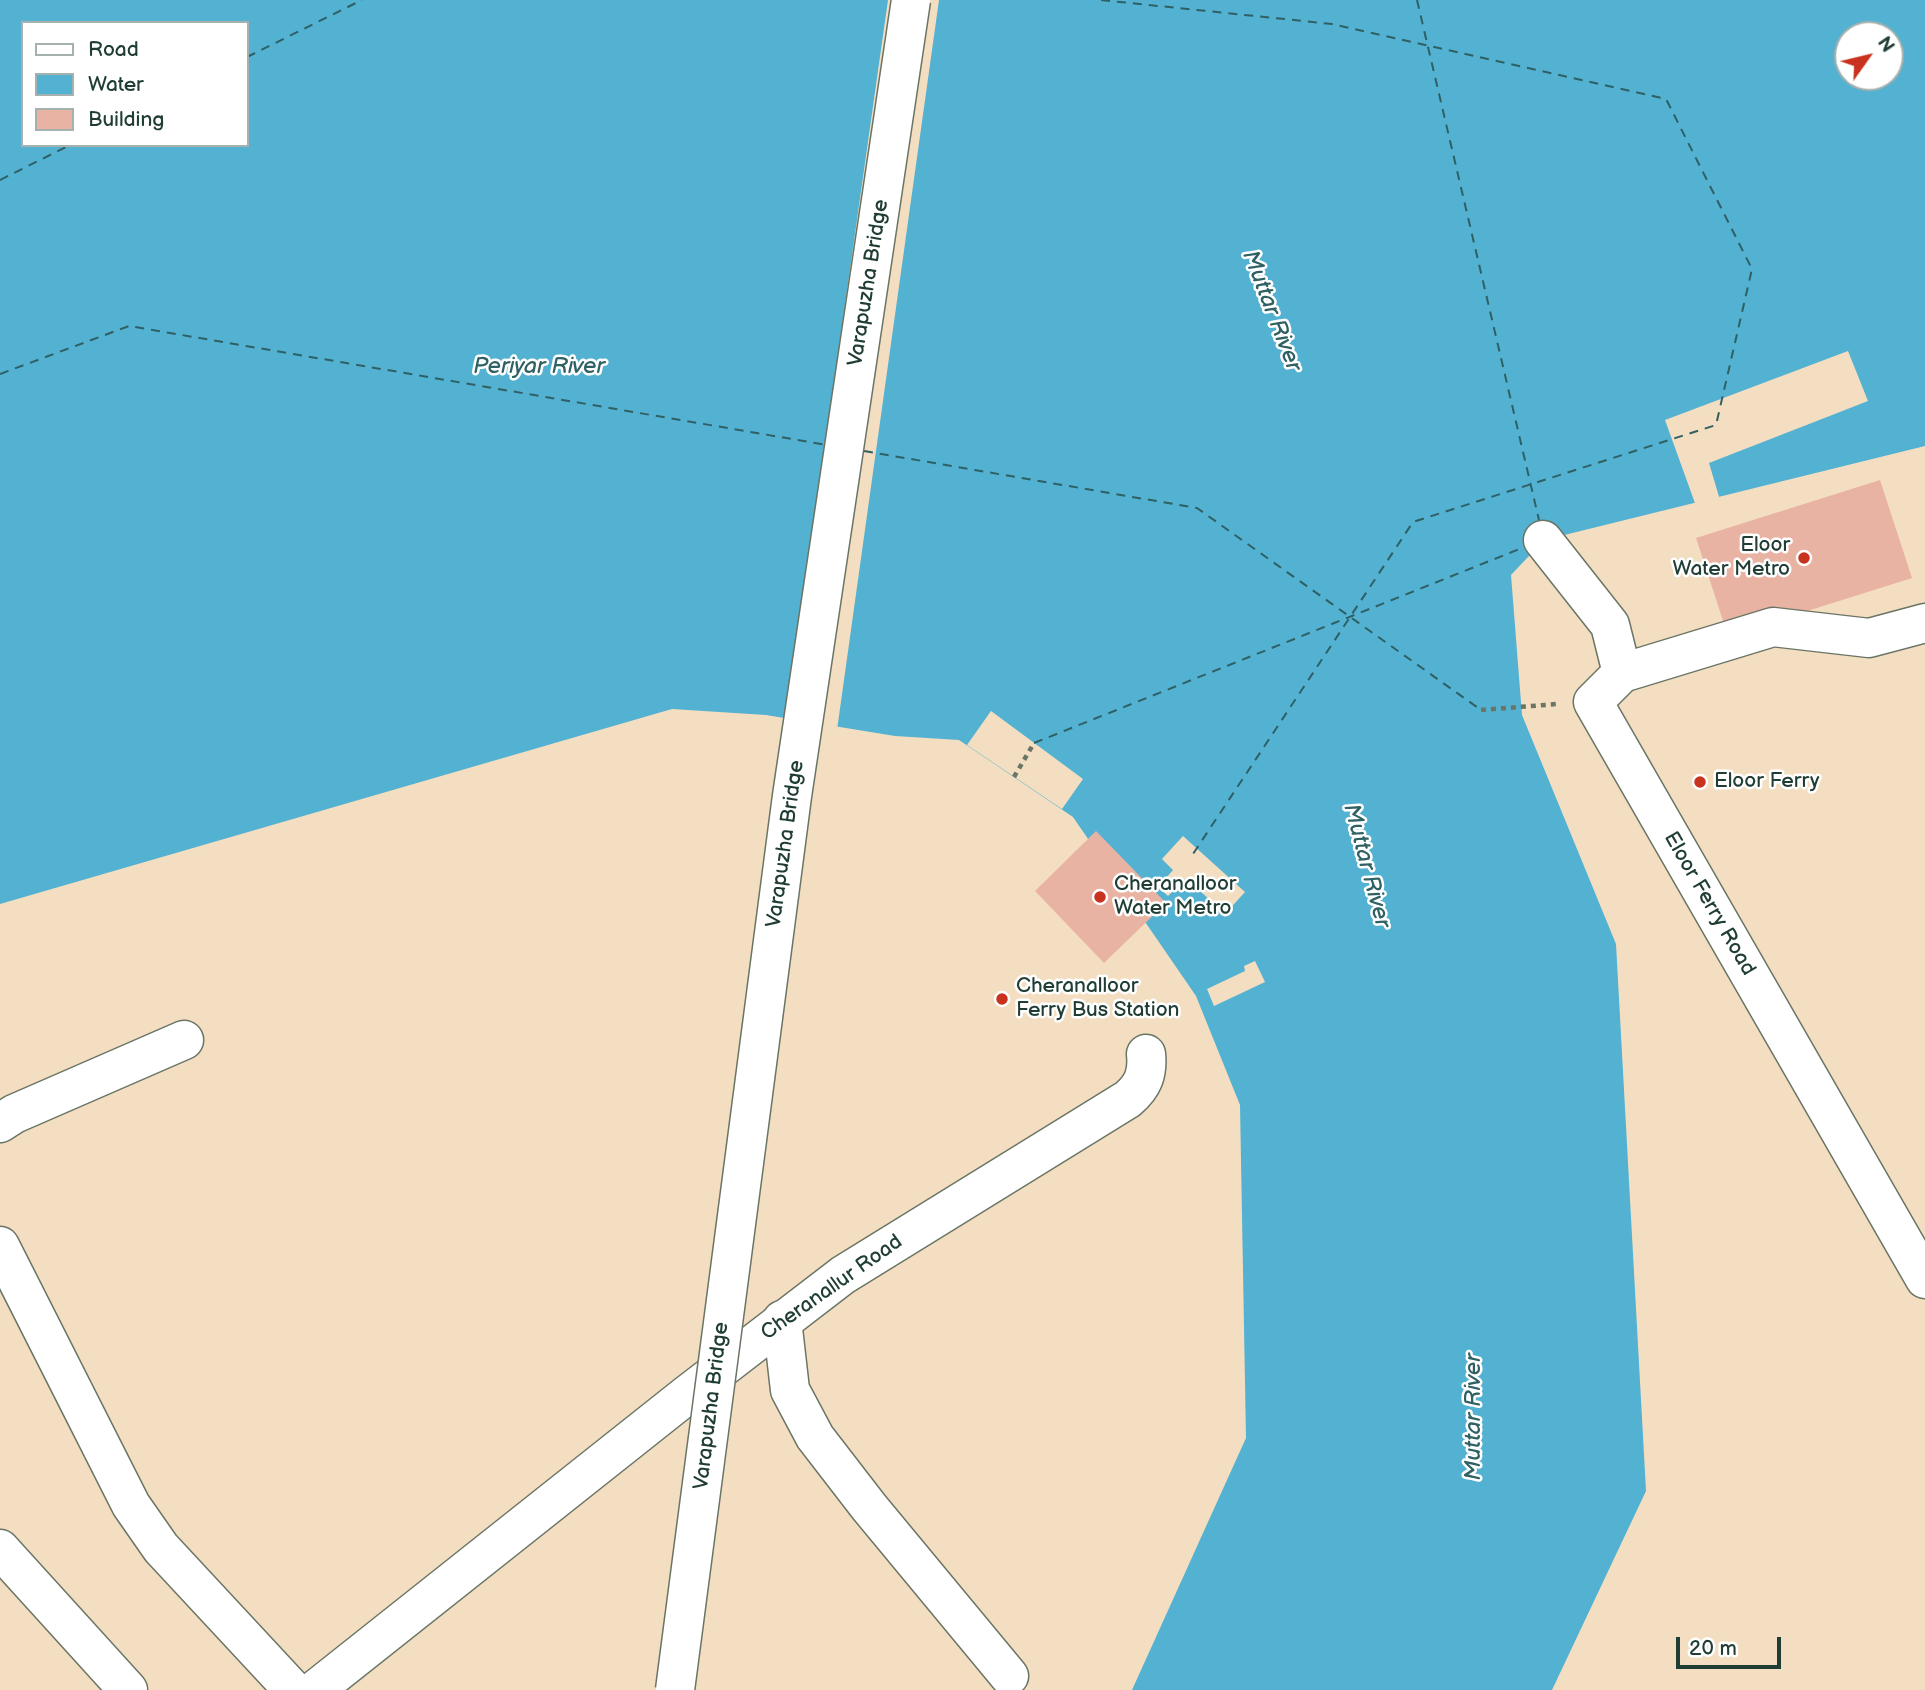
<!DOCTYPE html>
<html>
<head>
<meta charset="utf-8">
<style>
  body { margin:0 }
  #map { position:relative; width:1925px; height:1690px; overflow:hidden; background:#f4dec1; font-family:"Balsamiq Sans",sans-serif }
  canvas { display:block }
  .legend { position:absolute; left:21px; top:21px; width:228px; height:126px; box-sizing:border-box; background:#fff; border:2px solid #a5b1ae; margin:0; padding:9px 12px; list-style:none; font-size:21px; color:#1f3d34 }
  .legend li { display:flex; align-items:center; gap:14px; height:35px }
  .legend b { width:35px; border:2px solid #a5b1ae }
  .north { position:absolute; left:1834px; top:21px; width:70px; height:70px; box-sizing:border-box; background:#fff; border:2px solid #a5b1ae; border-radius:50%; rotate:56deg; font-size:19px; font-weight:700; line-height:28px; text-align:center; color:#1f3d34 }
  .north::after { content:''; display:block; margin:auto; width:24px; height:32px; background:#c8321e; clip-path:polygon(50% 0,100% 100%,50% 72%,0 100%) }
  .scale { position:absolute; left:1676px; top:1637px; width:105px; height:32px; box-sizing:border-box; border:4px solid #1f3d34; border-top:0; padding-left:9px; font-size:21px; line-height:24px; white-space:nowrap; color:#1f3d34; -webkit-text-stroke:5px #fff; paint-order:stroke }
</style>
</head>
<body>
<div id="map">
<canvas width="1925" height="1690"></canvas>
<ul class="legend">
<li><b style="height:9px;background:#fff"></b>Road</li>
<li><b style="height:19px;background:#53b1d2"></b>Water</li>
<li><b style="height:19px;background:#e9b3a4"></b>Building</li>
</ul>
<div class="north">N</div>
<div class="scale">20 m</div>
</div>
<script>
const ctx = document.querySelector('canvas').getContext('2d');
ctx.lineJoin = 'round';
function fillPath(path, color) { ctx.fillStyle = color; ctx.fill(path, 'evenodd'); }
function strokePath(path, color, width, dash) { ctx.strokeStyle = color; ctx.lineWidth = width; ctx.lineCap = dash ? 'butt' : 'round'; ctx.setLineDash(dash || []); ctx.stroke(path); }
function label(font, color, halo, rows, align = 'center') {
  ctx.font = font + ' "Balsamiq Sans",sans-serif'; ctx.lineWidth = 5; ctx.setLineDash([]); ctx.textBaseline = 'middle'; ctx.strokeStyle = halo; ctx.fillStyle = color; for (const [text, x, y, turn = 0] of rows) {
    ctx.save(); ctx.translate(x, y); ctx.rotate((+turn || 0) * Math.PI / 180); ctx.textAlign = isNaN(turn) ? turn : align; if (halo) ctx.strokeText(text, 0, 0); ctx.fillText(text, 0, 0); ctx.restore();
  }
}
fillPath(new Path2D(`
  M0,0H1925V446L1544,540L1511,575L1522,715L1616,944L1646,1491L1552,1690H1132L1246,1438L1240,1105L1196,996L1073,817L959,740L895,736L766,715L672,709L0,904ZM23,23H247V145H23ZM1848,35H1890V77H1848Z`), '#53b1d2');
fillPath(new Path2D(`
  M888,0H939L837,730L786,722Z
  M1848,351L1868,401L1709,463L1720,500L1696,506L1665,420Z
  M991,711L1083,779L1062,809L967,745Z
  M1183,836L1245,892L1225,914L1186,878L1168,896L1158,887L1173,870L1162,859Z
  M1255,961L1265,982L1214,1006L1207,989L1245,971L1244,966Z`), '#f4dec1');
strokePath(new Path2D(`
  M1101,0L1332,24L1666,99L1752,269L1716,425L1413,522L1191,857
  M1417,0L1539,520
  M247,57L362,0
  M0,180L70,145
  M0,374L129,326L827,445
  M864,451L1197,508L1481,710
  M1034,743L1527,546`), '#2f6063', 2, [9, 7]);
fillPath(new Path2D(`
  M1880,480L1912,578L1728,636L1696,538Z
  M1096,831L1166,903L1104,963L1035,891Z`), '#e9b3a4');
const street = new Path2D(`
  M0,1123L14,1114L184,1040
  M0,1246L131,1505L161,1548L293,1690
  M782,1320L790,1390L815,1437L869,1507L1009,1676
  M0,1549L128,1690`);
const secondary = new Path2D(`
  M1543,540L1610,625L1622,673L1593,702L1925,1279
  M1622,673L1773,627L1869,638L1925,623
  M315,1690L688,1394L843,1275L1128,1099C1143,1086 1148,1074 1146,1054`);
strokePath(street, '#6a7565', 41);
strokePath(secondary, '#6a7565', 41);
strokePath(new Path2D(`
  M1481,710L1557,704
  M1014,777L1034,743`), '#6a7565', 4.5, [5, 5]);
strokePath(street, '#fff', 38);
strokePath(secondary, '#fff', 38);
const highwayBridge = new Path2D(`
  M675,1690L792,796L911,0`);
strokePath(highwayBridge, '#6a7565', 41, []);
strokePath(highwayBridge, '#fff', 38);
for (const [x, y, r, color] of [
  [1804,558,7,"#c8321e"],
  [1700,782,7,"#c8321e"],
  [1100,897,7,"#c8321e"],
  [1002,999,7,"#c8321e"]
]) { const dot = new Path2D(); dot.arc(x, y, r, 0, 2 * Math.PI); ctx.fillStyle = color; ctx.fill(dot); strokePath(dot, '#fff', 2.5); }
label('21px', '#1f3d34', '#fff', [
  ["Varapuzha Bridge",869,283,-81],
  ["Varapuzha Bridge",786,844,-82],
  ["Eloor Ferry Road",1709,904,60],
  ["Cheranallur Road",832,1288,-35],
  ["Varapuzha Bridge",712,1406,-83]
]);
label('21px', '#1f3d34', '#fff', [
  ["Eloor",1790,546,"right"],
  ["Water Metro",1790,570,"right"],
  ["Eloor Ferry",1714,782],
  ["Cheranalloor",1114,885],
  ["Water Metro",1114,909],
  ["Cheranalloor",1016,987],
  ["Ferry Bus Station",1016,1011]
], 'left');
label('italic 23px', '#2f6063', '#fff', [
  ["Muttar River",1271,311,69],
  ["Periyar River",539,367],
  ["Muttar River",1366,866,75],
  ["Muttar River",1474,1417,-90]
]);
</script>
</body>
</html>
